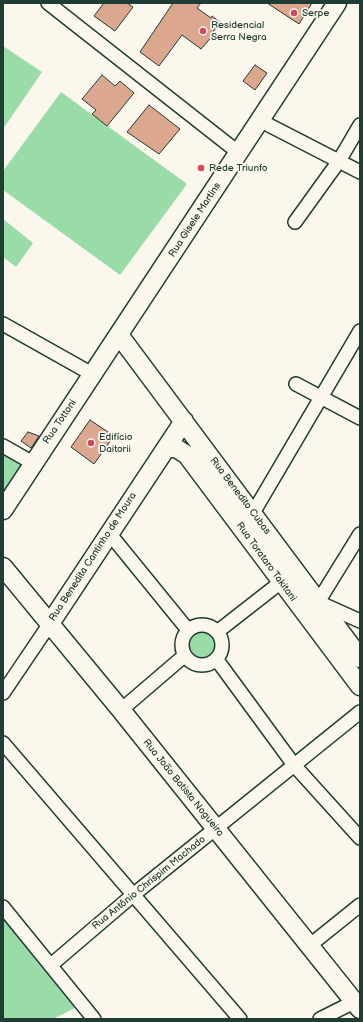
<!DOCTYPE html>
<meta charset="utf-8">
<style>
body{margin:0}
#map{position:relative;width:363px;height:1022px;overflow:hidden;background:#fbf7ec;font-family:"Balsamiq Sans",sans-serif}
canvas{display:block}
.frame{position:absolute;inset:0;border:4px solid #1f3d34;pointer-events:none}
</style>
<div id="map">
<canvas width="363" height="1022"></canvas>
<div class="frame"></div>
</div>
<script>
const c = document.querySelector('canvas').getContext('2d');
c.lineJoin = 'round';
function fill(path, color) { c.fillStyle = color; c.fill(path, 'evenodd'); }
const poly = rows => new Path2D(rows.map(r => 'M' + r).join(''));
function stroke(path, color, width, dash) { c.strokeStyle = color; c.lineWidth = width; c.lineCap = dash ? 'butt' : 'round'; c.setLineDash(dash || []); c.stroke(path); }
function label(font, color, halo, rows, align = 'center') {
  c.font = font + ' "Balsamiq Sans",sans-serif'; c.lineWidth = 3.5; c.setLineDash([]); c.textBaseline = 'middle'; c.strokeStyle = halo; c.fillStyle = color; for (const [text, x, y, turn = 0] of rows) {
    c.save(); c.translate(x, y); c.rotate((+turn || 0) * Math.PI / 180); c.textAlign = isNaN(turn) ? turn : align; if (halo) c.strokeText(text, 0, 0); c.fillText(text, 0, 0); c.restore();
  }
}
fill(poly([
 [3,46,42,72,3,129],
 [61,92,187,184,120,275,3,190,3,171],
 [3,219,33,243,16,267,3,257],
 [3,449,24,461,3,494],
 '188 646a14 14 0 1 1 28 0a14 14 0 1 1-28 0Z',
 [3,915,79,1006,53,1019,3,1019]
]), '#9adca7');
const building = poly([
 [104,3,127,3,133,7,115,31,94,16,104,3],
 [173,3,201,3,197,8,211,18,212,16,220,22,213,32,214,34,201,49,182,35,159,66,140,52,173,3],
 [267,3,312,3,299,24,267,3],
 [255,65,267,73,255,90,243,81,255,65],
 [102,75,115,86,120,81,134,93,107,126,92,114,96,110,82,99,102,75],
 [149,105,180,129,159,154,127,132,149,105],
 [90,420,114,436,94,464,71,447,90,420],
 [28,432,39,436,31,448,21,441,28,432]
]);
fill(building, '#dba78f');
stroke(building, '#1f3d34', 1);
const street = poly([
 [48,3,239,153],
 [261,121,360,172],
 [295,222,339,161,360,125],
 [3,324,92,374],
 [296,384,360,418],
 [3,446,33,463],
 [253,513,360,331],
 [109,533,188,630],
 [318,602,360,534],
 [320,603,360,621],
 '182 645a20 20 0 1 1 40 0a20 20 0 1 1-40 0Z',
 [217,632,281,582],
 [217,660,294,765,360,838],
 [3,693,49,625],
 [121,710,184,656],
 [3,743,240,1019],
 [3,907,94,1019],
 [309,946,360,905],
 [51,965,133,895,360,712],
 [320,1019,354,1002]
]);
const secondary = poly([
 [119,335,360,658],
 [166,448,176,448,187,455,360,686],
 [3,510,337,3],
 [3,567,121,710,360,1009],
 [49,625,184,421]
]);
stroke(street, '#1f3d34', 16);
stroke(secondary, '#1f3d34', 21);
stroke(street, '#fbf7ec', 13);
stroke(secondary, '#fbf7ec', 18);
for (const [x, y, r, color] of [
 [294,13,4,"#d1495b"],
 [203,31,4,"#d1495b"],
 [201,168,4,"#d1495b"],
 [91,443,4,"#d1495b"]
]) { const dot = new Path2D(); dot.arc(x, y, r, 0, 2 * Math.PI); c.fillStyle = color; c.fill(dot); stroke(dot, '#fbf7ec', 1.5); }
label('10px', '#1f3d34', '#fbf7ec', [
 ["Serpe",302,13],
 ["Residencial",211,25],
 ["Serra Negra",211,37],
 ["Rede Triunfo",209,168],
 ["Edifício",99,437],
 ["Daitorii",99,449]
], 'left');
label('10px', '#1f3d34', '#fbf7ec', [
 ["Rua Gisele Martins",195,220,-57],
 ["Rua Tottoni",60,422,-56],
 ["Rua Benedito Cubas",240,496,53],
 ["Rua Benedita Cantinho de Moura",93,557,-57],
 ["Rua Torataro Takitani",266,562,54],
 ["Rua João Batista Nogueira",183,788,51],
 ["Rua Antônio Chrispim Machado",149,883,-39]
]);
</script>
